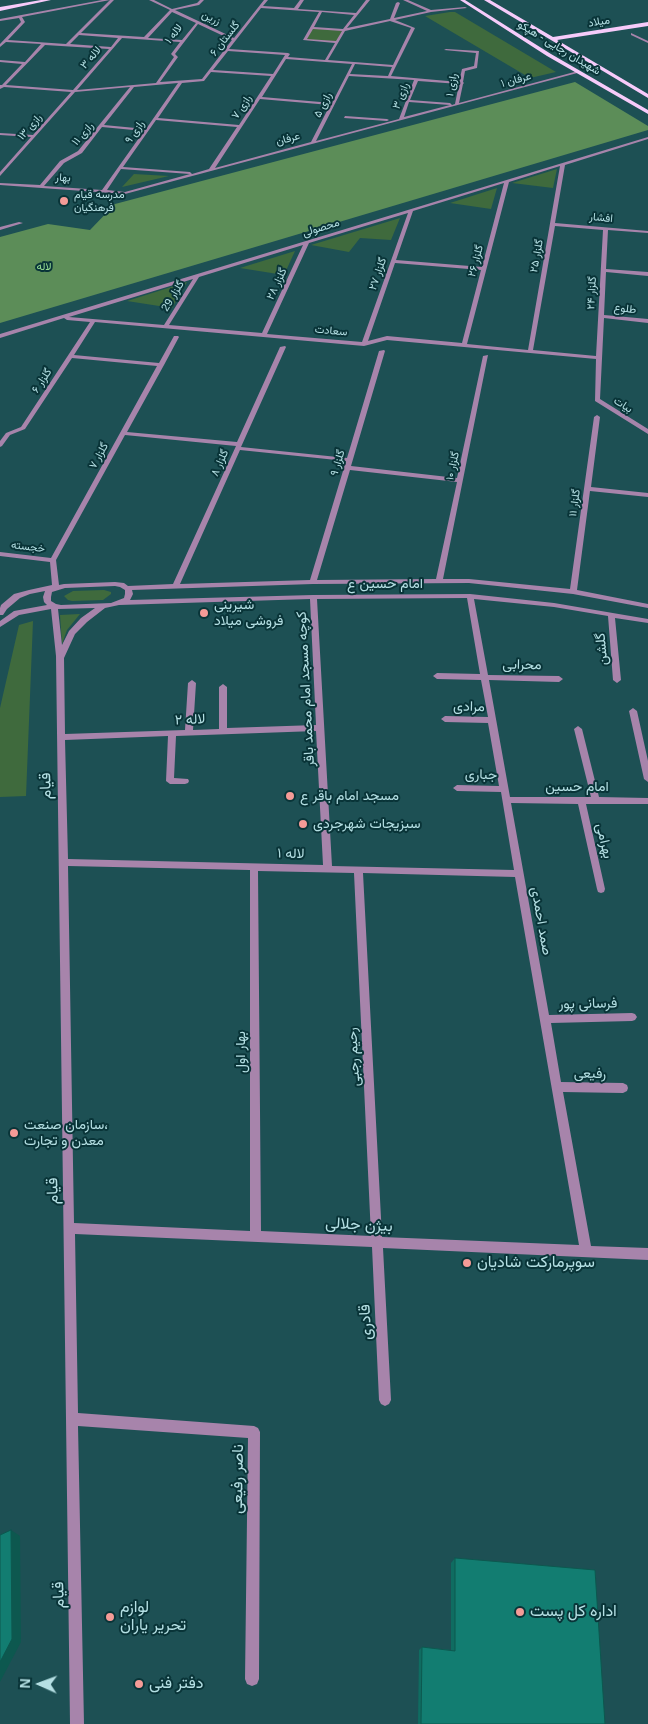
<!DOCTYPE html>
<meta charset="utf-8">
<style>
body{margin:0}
#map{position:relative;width:648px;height:1724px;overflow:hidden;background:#1d5054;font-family:Arial,sans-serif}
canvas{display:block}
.north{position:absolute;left:15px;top:1659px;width:50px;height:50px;-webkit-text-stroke:4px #093438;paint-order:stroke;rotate:272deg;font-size:14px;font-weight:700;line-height:20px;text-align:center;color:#b5e0e4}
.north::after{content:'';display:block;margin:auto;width:18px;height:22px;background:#b5e0e4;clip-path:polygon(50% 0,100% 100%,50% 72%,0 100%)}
</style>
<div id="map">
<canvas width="648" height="1724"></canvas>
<div class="north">N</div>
</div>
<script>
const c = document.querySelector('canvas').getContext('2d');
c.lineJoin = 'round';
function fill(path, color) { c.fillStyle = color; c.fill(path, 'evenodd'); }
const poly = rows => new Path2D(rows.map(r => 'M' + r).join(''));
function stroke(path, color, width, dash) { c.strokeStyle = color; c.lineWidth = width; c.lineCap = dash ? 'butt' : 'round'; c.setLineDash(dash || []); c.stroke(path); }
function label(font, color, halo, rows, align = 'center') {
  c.font = font + ' Arial,Vazirmatn,sans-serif'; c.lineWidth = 4; c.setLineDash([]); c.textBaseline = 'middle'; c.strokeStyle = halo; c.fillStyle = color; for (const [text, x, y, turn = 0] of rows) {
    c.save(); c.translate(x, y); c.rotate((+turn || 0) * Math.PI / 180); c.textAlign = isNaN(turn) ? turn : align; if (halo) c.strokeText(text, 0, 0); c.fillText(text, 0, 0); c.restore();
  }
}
fill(poly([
 [450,12,455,12,556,72,530,78,425,16],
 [313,28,344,30,337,42,305,40],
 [557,169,553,188,512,183],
 [134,174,169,176,122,187],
 [497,188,491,209,450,203],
 [400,218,391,240,360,238,349,252,311,245],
 [295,251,284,275,240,268],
 [187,282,172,308,127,301],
 [104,590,111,592,111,594,103,600,72,601,68,600,64,596,73,591],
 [80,614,67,630,62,644,60,615],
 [33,621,26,796,0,797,0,708,19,625]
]), '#3f6a3d');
fill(poly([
 [575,82,648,126,648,130,0,323,0,237,48,224,90,230,115,204]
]), '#5c8d58');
fill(poly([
 [102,0,110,0,22,17,25,22,8,40,66,44,110,0,114,0,81,33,144,37,170,10,149,0,154,0,172,9,197,3,200,0,204,0,199,5,175,10,234,38,264,0,268,0,263,6,294,8,300,0,304,0,298,9,356,13,366,0,370,0,347,28,390,19,396,3,398,2,400,3,394,18,427,11,403,0,408,0,431,10,465,7,467,8,431,12,395,20,415,28,391,76,459,82,462,69,474,66,476,53,444,50,446,49,479,51,477,68,465,71,463,82,464,83,463,84,459,103,578,71,581,72,125,194,0,185,0,183,40,185,60,161,78,151,130,87,75,92,0,176,0,172,31,137,0,135,0,133,33,135,71,92,4,87,0,89,0,85,2,85,22,64,0,62,0,60,25,62,41,44,6,42,0,47,0,44,21,22,19,18,0,21,0,19,102,0],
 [261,8,319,12,303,40,335,43,325,60,288,57,290,54,288,53,229,49,261,8],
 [172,12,196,23,182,40,148,38,172,12],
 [322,12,354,15,343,29,314,27,322,12],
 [390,21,411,28,393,65,328,60,345,31,390,21],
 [198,24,232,40,202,79,160,82,178,57,175,54,198,24],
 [313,29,342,31,336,41,307,39,313,29],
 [79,35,118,38,111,47,70,44,79,35],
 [122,38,180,42,171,54,174,57,156,83,77,90,122,38],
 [45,45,109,49,73,90,6,85,45,45],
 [228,51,285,55,273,74,213,70,228,51],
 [286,59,352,64,332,103,262,97,286,59],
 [355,64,392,67,388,76,350,74,355,64],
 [211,72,271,76,239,125,158,118,182,83,204,81,211,72],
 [349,76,414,80,399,119,316,141,349,76],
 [418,81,459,84,455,104,452,105,450,103,410,100,418,81],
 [178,83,146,129,104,125,134,87,178,83],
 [260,99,330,105,311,142,215,168,260,99],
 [409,102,450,105,404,117,409,102],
 [156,120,237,127,209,169,192,174,190,172,123,167,156,120],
 [102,127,144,131,102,190,44,186,64,163,82,153,102,127],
 [121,169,190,174,125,192,107,190,121,169],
 [631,33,648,41,648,43,631,35,631,33],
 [345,116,387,119,389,120,387,121,344,118,345,116],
 [648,137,648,139,565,165,555,223,648,231,648,233,608,230,606,269,648,272,648,276,606,272,604,315,648,319,648,323,604,318,600,399,648,429,648,434,595,401,596,359,387,340,364,346,95,322,74,355,159,363,174,336,178,336,179,337,164,365,127,432,237,442,280,347,285,346,286,347,241,447,347,458,379,351,384,350,385,351,351,466,457,478,483,356,488,355,443,579,469,579,570,589,594,417,597,415,600,417,591,487,648,493,648,497,590,491,577,590,648,604,648,608,573,594,469,583,313,584,132,590,133,594,130,600,313,595,470,594,554,603,648,619,648,623,615,618,621,680,617,683,613,680,608,616,554,607,474,599,488,675,559,676,563,679,559,682,489,680,510,797,591,797,574,729,578,726,582,729,599,797,648,798,648,804,586,804,605,889,604,892,601,893,598,892,597,889,578,804,511,803,549,1015,632,1013,635,1014,637,1017,635,1020,632,1021,551,1023,561,1082,623,1083,627,1085,628,1088,627,1091,623,1093,563,1092,591,1246,648,1248,648,1260,383,1248,391,1400,389,1404,385,1406,381,1404,379,1400,372,1247,75,1234,78,1413,254,1426,258,1428,260,1432,259,1679,257,1684,252,1686,247,1684,245,1679,248,1438,78,1426,84,1724,70,1724,56,656,51,609,19,615,0,627,0,621,14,611,47,605,44,602,43,597,45,591,30,594,20,598,7,609,3,615,0,615,0,608,1,605,14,594,29,590,52,585,50,562,0,556,0,552,51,558,157,366,72,358,25,429,10,435,2,446,0,447,0,441,6,433,21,427,90,322,67,320,64,318,0,338,0,334,648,137],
 [560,166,528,350,467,344,509,182,560,166],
 [504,183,482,267,396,260,413,211,504,183],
 [408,213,362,342,267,334,309,243,408,213],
 [555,226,603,230,596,356,533,350,555,226],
 [303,245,262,333,169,325,199,277,303,245],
 [395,263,481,270,462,343,387,336,368,341,395,263],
 [193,279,164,325,69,317,193,279],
 [125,435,236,446,173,584,128,586,124,583,115,582,64,584,59,585,56,560,125,435],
 [240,450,346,461,310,580,180,584,240,450],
 [350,470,457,482,436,579,317,580,350,470],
 [115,586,120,587,125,590,125,594,124,598,111,603,61,605,56,604,51,601,51,597,52,592,65,588,115,586],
 [467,598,480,674,437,673,433,676,437,679,481,680,488,717,445,716,441,719,445,722,488,723,499,786,457,785,453,788,457,791,501,792,514,870,332,866,317,599,467,598],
 [310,599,316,725,227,728,227,687,223,684,219,687,219,729,193,730,196,683,192,680,188,683,185,730,65,734,64,658,75,634,87,622,105,608,119,605,310,599],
 [95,608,81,618,69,631,62,645,58,609,95,608],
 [316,731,323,865,68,859,65,740,168,736,166,781,170,784,185,784,188,783,189,781,188,779,174,778,176,736,316,731],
 [68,866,250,870,250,1231,74,1223,68,866],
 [258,871,354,873,371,1236,261,1231,258,871],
 [363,873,515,877,579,1245,382,1237,363,873],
 [19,222,23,223,0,230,0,227,19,222],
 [633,708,637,711,648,761,648,782,644,779,629,711,633,708]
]), '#a784ab');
fill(poly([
 [41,0,51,0,0,11,0,7,41,0],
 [460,0,465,0,551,54,648,110,648,114,547,56,460,0],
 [484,0,490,0,553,37,648,22,648,26,557,40,648,94,648,98,484,0]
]), '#f6cbfa');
fill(poly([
 [455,1558,605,1724,418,1724,419,1650,422,1647,451,1650,451,1563]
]), '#0f6c61');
fill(poly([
 [11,1530,20,1536,21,1642,0,1682,0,1662]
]), '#0d584f');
const building = poly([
 [11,1530,12,1639,0,1662,0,1535,11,1530],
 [455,1558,595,1570,605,1724,421,1724,422,1647,455,1651,455,1558]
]);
fill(building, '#127d71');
stroke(building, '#0d584f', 1);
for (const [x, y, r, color] of [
 [64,201,5,"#f59b97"],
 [204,613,5,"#f59b97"],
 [290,796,5,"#f59b97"],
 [303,824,5,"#f59b97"],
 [14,1133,5,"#f59b97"],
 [467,1263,5,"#f59b97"],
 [520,1612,5,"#f59b97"],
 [110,1617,5,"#f59b97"],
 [139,1684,5,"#f59b97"]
]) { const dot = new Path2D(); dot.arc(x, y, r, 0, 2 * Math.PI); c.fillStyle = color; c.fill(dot); stroke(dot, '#093438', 2); }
label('11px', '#b5e0e4', '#093438', [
 ["زرین",211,18,25],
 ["میلاد",599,22,-9],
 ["لاله ۱",174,34,-52],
 ["گلستان ۶",225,39,-52],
 ["شهیدان رجایی - هپکو",559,48,31],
 ["لاله ۳",91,58,-49],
 ["عرفان ۱",516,80,-15],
 ["رازی ۱",452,85,-80],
 ["رازی ۳",401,96,-69],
 ["رازی ۵",323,105,-63],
 ["رازی ۷",242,107,-56],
 ["رازی ۱۳",30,127,-49],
 ["رازی ۹",135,132,-55],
 ["رازی ۱۱",83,134,-49],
 ["عرفان",288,139,-15],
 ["بهار",63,178,4],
 ["افشار",601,218,5],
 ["محصولی",321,228,-17],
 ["گلزار ۲۵",537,256,-80],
 ["گلزار ۲۶",476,261,-75],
 ["گلزار ۲۷",378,274,-71],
 ["گلزار ۲۸",277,284,-65],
 ["گلزار ۲۴",592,293,-87],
 ["گلزار 29",173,296,-59],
 ["طلوع",625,309,6],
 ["سعادت",331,331,5],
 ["گلزار ۶",42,381,-57],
 ["بیات",623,405,33],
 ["گلزار ۷",99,456,-61],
 ["گلزار ۸",220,463,-66],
 ["گلزار ۹",338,463,-73],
 ["گلزار ۱۰",453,466,-78],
 ["گلزار ۱۱",575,503,-82],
 ["خجسته",28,547,7]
]);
label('11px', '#b5e0e4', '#093438', [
 ["مدرسه قیام",74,195],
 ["فرهنگیان",74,208]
], 'left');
label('11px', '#97de93', '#093438', [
 ["لاله",44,267]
]);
label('14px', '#b5e0e4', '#093438', [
 ["امام حسین ع",385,584],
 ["گلشن",602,649,-95],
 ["محرابی",522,665,1],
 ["کوچه مسجد امام محمد باقر",306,689,-93],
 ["مرادی",469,707,1],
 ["لاله ۲",190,720,-2],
 ["جباری",481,775,1],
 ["امام حسین",577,787],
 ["بهرامی",604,841,77],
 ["لاله ۱",291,854,1],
 ["صمد احمدی",541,921,80],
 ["فرسانی پور",588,1004,-1],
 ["بهار اول",241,1052,-90],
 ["رحیم رجبی",354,1057,-93],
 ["رفیعی",590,1074,1]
]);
label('14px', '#b5e0e4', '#093438', [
 ["شیرینی",214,605],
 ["فروشی میلاد",214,621],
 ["مسجد امام باقر ع",300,796],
 ["سبزیجات شهرجردی",313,824],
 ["سازمان صنعت،",24,1125],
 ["معدن و تجارت",24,1141]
], 'left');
label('16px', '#b5e0e4', '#093438', [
 ["قیام",46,786,-91],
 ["قیام",53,1191,-91],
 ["بیژن جلالی",359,1225,3],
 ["قادری",366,1322,-93],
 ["ناصر رفیعی",238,1479,-89],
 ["قیام",59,1595,-91]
]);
label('16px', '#b5e0e4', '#093438', [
 ["سوپرمارکت شادیان",477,1263],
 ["لوازم",120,1608],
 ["تحریر یاران",120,1626],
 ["اداره کل پست",530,1612],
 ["دفتر فنی",149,1684]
], 'left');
</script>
